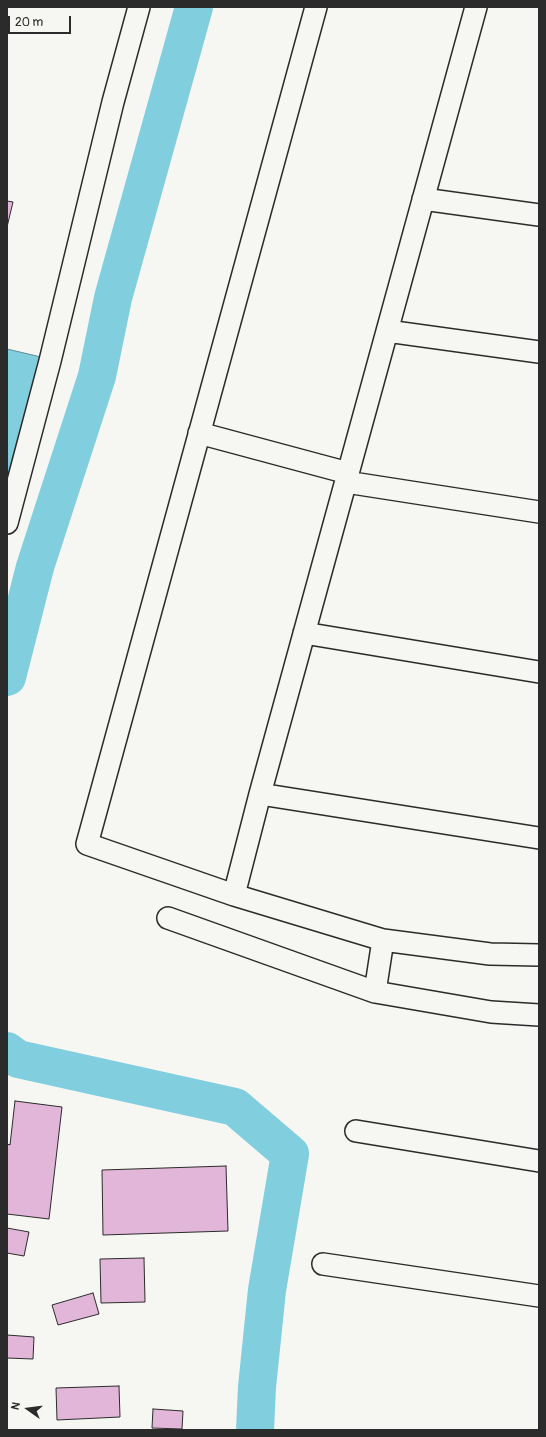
<!DOCTYPE html>
<style>
body{margin:0}
#map{position:relative;width:546px;height:1437px;overflow:hidden;background:#f6f6f2;font-family:Pangolin,sans-serif}
canvas{display:block}
.frame{position:absolute;inset:0;border:8px solid #2b2b2b;pointer-events:none}
.north{position:absolute;left:8px;top:1389px;width:40px;height:40px;-webkit-text-stroke:3px #f6f6f2;paint-order:stroke;rotate:284deg;font-size:11px;font-weight:700;line-height:16px;text-align:center;color:#2b2b2b}
.north::after{content:'';display:block;margin:auto;width:14px;height:18px;background:#2b2b2b;clip-path:polygon(50% 0,100% 100%,50% 72%,0 100%)}
.scale{position:absolute;left:8px;top:16px;width:63px;height:18px;box-sizing:border-box;border:2px solid #2b2b2b;border-top:0;padding-left:5px;font-size:12px;line-height:14px;white-space:nowrap;color:#2b2b2b;-webkit-text-stroke:3px #f6f6f2;paint-order:stroke}
</style>
<div id="map">
<canvas width="546" height="1437"></canvas>
<div class="frame"></div>
<div class="north">N</div>
<div class="scale">20 m</div>
</div>
<script>
const c = document.querySelector('canvas').getContext('2d');
c.lineJoin = 'round';
function fill(path, color) { c.fillStyle = color; c.fill(path, 'evenodd'); }
const poly = rows => new Path2D(rows.map(r => 'M' + r).join(''));
function stroke(path, color, width, dash) { c.strokeStyle = color; c.lineWidth = width; c.lineCap = dash ? 'butt' : 'round'; c.setLineDash(dash || []); c.stroke(path); }
const water = poly([
 [7,349,41,357,7,478,7,349]
]);
fill(water, '#80cede');
stroke(water, '#5e8d96', 1);
stroke(poly([
 [7,677,35,567,97,376,113,298,194,7],
 [7,1051,18,1059,235,1107,290,1154,267,1290,257,1387,255,1430]
]), '#80cede', 38);
const building = poly([
 [7,201,13,202,7,227,7,201],
 [15,1101,62,1107,49,1219,7,1214,7,1144,10,1145,15,1101],
 [226,1166,228,1231,103,1235,102,1170,226,1166],
 [7,1228,29,1232,24,1256,7,1253,7,1228],
 [144,1258,145,1302,101,1303,100,1259,144,1258],
 [93,1293,99,1314,58,1325,52,1305,93,1293],
 [7,1335,34,1337,33,1359,7,1358,7,1335],
 [119,1386,120,1417,57,1420,56,1388,119,1386],
 [153,1409,183,1411,182,1429,152,1428,153,1409]
]);
fill(building, '#e2b6d9');
stroke(building, '#2b2b2b', 1);
const minor = poly([
 [316,7,87,844,234,895,383,940,490,954,539,955],
 [423,199,539,215],
 [387,331,539,352],
 [199,433,348,473],
 [346,482,539,512],
 [7,523,50,361,113,102,139,7],
 [304,633,539,672],
 [260,794,539,838],
 [234,895,260,794,476,7],
 [168,918,375,992,491,1012,539,1015],
 [375,992,383,940],
 [356,1131,539,1161],
 [323,1264,539,1296]
]);
stroke(minor, '#2b2b2b', 24);
stroke(minor, '#f6f6f2', 21);
</script>
